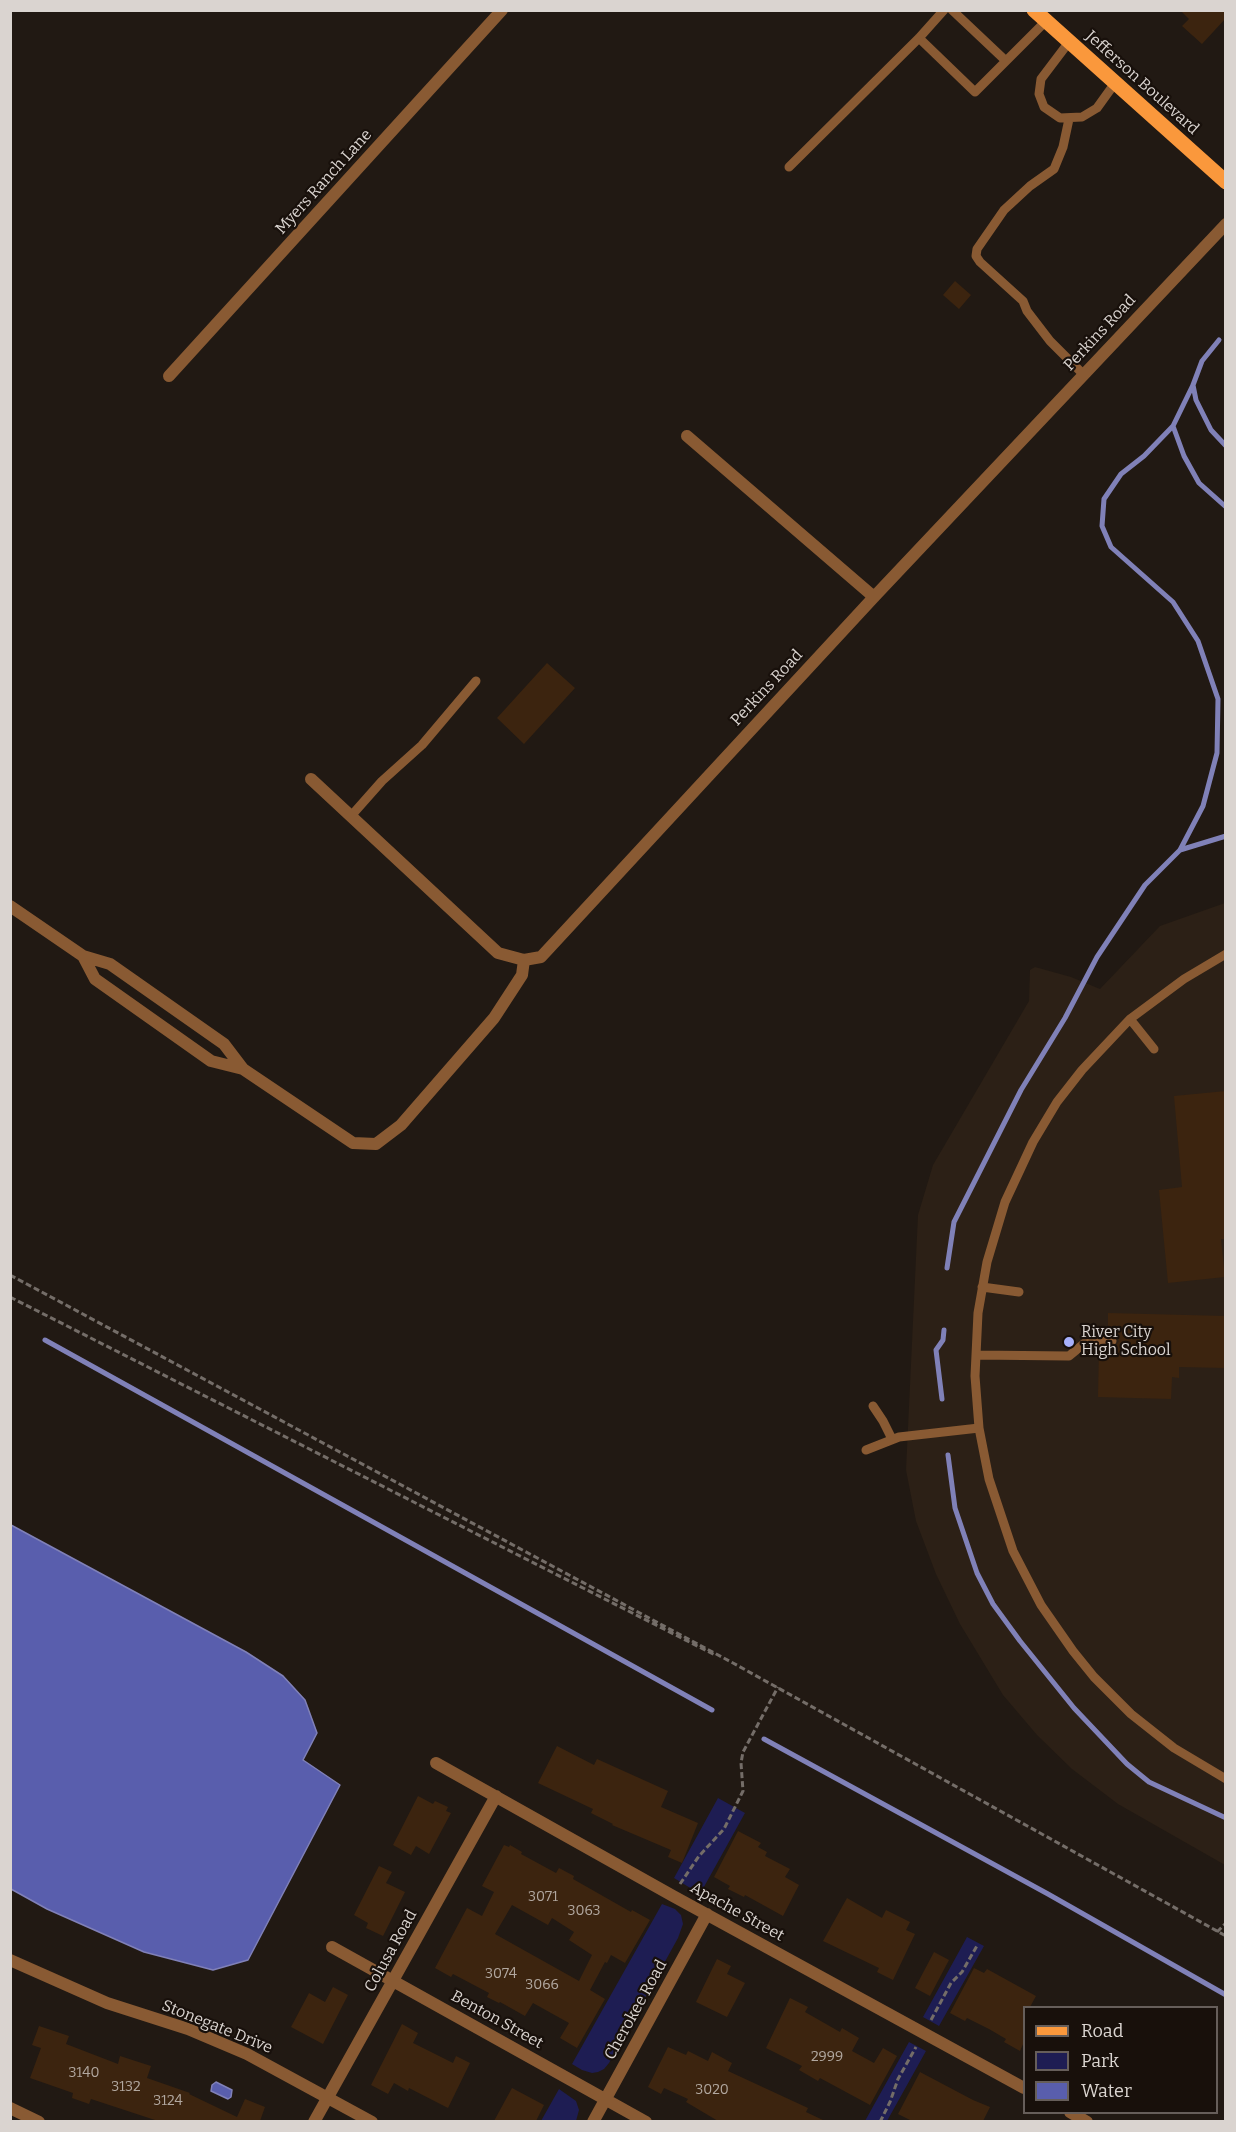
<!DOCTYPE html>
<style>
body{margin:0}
#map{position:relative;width:1236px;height:2132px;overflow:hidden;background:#211913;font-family:Bitter,serif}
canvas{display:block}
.frame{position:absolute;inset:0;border:12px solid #dad4d0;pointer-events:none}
.legend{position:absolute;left:1023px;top:2006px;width:195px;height:108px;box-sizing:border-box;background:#18100b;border:2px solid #665e5a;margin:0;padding:8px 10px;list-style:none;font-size:18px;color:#dad4d0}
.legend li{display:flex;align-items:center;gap:12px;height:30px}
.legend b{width:30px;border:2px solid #665e5a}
</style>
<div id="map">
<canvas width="1236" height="2132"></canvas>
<div class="frame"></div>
<ul class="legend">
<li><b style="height:8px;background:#fa983c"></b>Road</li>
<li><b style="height:16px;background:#1e1d53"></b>Park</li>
<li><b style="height:16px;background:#595ead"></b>Water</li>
</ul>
</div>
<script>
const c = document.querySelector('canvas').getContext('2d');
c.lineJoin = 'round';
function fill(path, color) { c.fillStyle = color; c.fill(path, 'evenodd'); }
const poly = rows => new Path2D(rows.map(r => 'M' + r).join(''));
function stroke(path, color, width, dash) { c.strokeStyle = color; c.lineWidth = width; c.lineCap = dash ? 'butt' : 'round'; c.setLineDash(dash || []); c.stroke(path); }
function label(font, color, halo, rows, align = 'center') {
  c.font = font + ' Bitter,serif'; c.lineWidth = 4.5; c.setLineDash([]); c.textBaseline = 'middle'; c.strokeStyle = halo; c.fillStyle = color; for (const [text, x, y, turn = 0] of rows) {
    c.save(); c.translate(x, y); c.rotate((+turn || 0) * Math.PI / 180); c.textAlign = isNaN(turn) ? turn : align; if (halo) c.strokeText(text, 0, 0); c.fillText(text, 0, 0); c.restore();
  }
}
fill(poly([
 [1225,903,1225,1865,1118,1804,1072,1769,1037,1735,1003,1695,960,1624,936,1574,916,1521,906,1470,918,1215,933,1165,1029,1001,1030,970,1035,967,1071,977,1100,989,1160,926]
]), '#2c2016');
fill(poly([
 [718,1798,745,1813,700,1894,674,1878],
 [662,1904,675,1909,681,1915,683,1924,678,1938,609,2063,604,2069,598,2072,592,2073,582,2070,572,2064],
 [967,1937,984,1946,939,2026,923,2017],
 [909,2042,926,2051,887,2121,865,2121],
 [559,2089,576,2101,579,2110,576,2121,541,2121]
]), '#1e1d53');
const water = poly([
 [11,1525,246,1652,283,1676,305,1700,317,1733,303,1760,340,1785,248,1960,213,1970,144,1952,47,1909,11,1889,11,1525],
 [216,2082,232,2090,231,2097,228,2099,211,2091,212,2085,216,2082]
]);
fill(water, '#595ead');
stroke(water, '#8081b8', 1.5);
stroke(poly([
 [1193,385,1196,400,1211,430,1226,446],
 [1173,426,1184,456,1199,483,1226,507],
 [1180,850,1226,836],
 [947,1268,954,1222,1021,1090,1065,1018,1097,957,1145,885,1180,850,1203,806,1217,753,1218,699,1198,641,1173,602,1111,547,1102,526,1104,499,1121,474,1144,456,1173,426,1193,385,1202,361,1219,340],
 [45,1340,712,1710],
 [942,1399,936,1350,943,1340,944,1330],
 [948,1455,955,1508,977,1573,993,1604,1020,1641,1074,1708,1127,1764,1149,1782,1226,1818],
 [764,1739,1048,1894,1226,1995]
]), '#8081b8', 5);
fill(poly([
 [1180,10,1226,10,1226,18,1202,44,1182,26,1189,19],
 [955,281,971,295,959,309,943,295],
 [547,663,575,688,524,744,497,718],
 [1226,1091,1226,1239,1221,1239,1225,1277,1168,1283,1159,1190,1182,1187,1174,1096],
 [1108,1313,1226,1316,1226,1368,1179,1367,1179,1378,1172,1377,1171,1399,1098,1397,1099,1349,1115,1347,1119,1341,1116,1335,1108,1334],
 [557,1746,594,1765,597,1759,668,1791,661,1807,698,1823,682,1863,668,1857,671,1850,612,1825,613,1824,591,1813,593,1809,538,1783],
 [418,1796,433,1804,435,1801,448,1807,446,1811,451,1813,429,1854,416,1846,411,1855,393,1845],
 [738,1831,761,1843,758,1847,767,1852,765,1856,790,1869,785,1877,799,1885,783,1916,745,1895,744,1897,728,1889,730,1886,714,1877],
 [504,1845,509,1847,510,1845,522,1852,521,1854,556,1873,559,1868,574,1876,573,1879,631,1912,632,1910,650,1920,625,1963,611,1955,607,1963,605,1962,590,1990,605,1999,577,2048,560,2038,569,2023,533,2003,525,2016,500,2002,499,2003,487,1997,489,1993,453,1974,451,1977,435,1968,467,1908,482,1916,494,1892,482,1886],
 [512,1905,548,1925,552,1918,574,1932,569,1940,592,1955,579,1981,495,1934],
 [379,1866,392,1872,386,1883,405,1892,383,1936,366,1928,368,1923,354,1915],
 [847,1898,882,1918,886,1910,910,1922,906,1930,915,1934,893,1980,877,1972,879,1968,823,1941],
 [934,1952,949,1960,930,1996,915,1988],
 [717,1959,731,1966,727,1974,745,1983,727,2017,696,2002],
 [974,1968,984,1973,987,1969,1036,1996,1030,2007,1024,2007,1024,2042,1020,2051,1004,2042,1006,2039,989,2029,967,2018,965,2021,950,2013],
 [333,1987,348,1995,323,2044,291,2027,309,1993,325,2002],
 [790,1998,808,2007,805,2012,840,2032,842,2028,859,2038,852,2051,874,2063,883,2048,897,2056,870,2105,820,2078,818,2081,799,2070,802,2066,766,2048],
 [402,2024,418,2033,413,2043,453,2063,456,2056,470,2063,448,2108,409,2088,408,2091,394,2083,388,2094,371,2085],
 [39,2026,69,2036,66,2044,118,2064,120,2056,151,2066,147,2078,190,2093,189,2094,237,2117,245,2099,265,2107,260,2121,158,2121,91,2099,89,2104,72,2098,73,2093,30,2078,41,2048,32,2045],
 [668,2047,686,2055,688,2051,708,2061,712,2052,732,2063,728,2071,808,2108,806,2112,825,2121,718,2121,686,2102,688,2099,664,2088,661,2094,648,2087],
 [920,2072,973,2100,990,2107,983,2121,912,2121,898,2114],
 [512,2088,544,2105,536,2121,494,2121]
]), '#3c240f');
stroke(poly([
 [10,1275,733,1663,1226,1936],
 [10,1297,715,1655],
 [680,1884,699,1856,724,1829,743,1791,741,1763,743,1752,778,1687],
 [1217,1932,1226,1923],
 [931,2020,951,1983,962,1972,978,1944],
 [880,2122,890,2102,898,2079,916,2047]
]), '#746d68', 3, [6, 3]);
stroke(poly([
 [952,10,1006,61,1046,21],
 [919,38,975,92,1006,61],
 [1069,42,1041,79,1039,94,1044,107,1060,118,1082,117,1097,108,1115,83],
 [1069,119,1063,147,1054,169,1030,186,1004,210,977,249,976,256,980,262,1023,301,1027,311,1050,341,1084,375],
 [789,167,919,38,944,10],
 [351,816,382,781,422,745,476,681],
 [1226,954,1184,979,1130,1019,1082,1070,1057,1102,1033,1142,1005,1202,987,1262,978,1313,975,1376,979,1428,989,1479,1013,1551,1041,1605,1073,1651,1094,1677,1131,1714,1174,1748,1226,1779],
 [1130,1019,1154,1049],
 [982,1287,1019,1292],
 [976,1355,1069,1356,1086,1342,1112,1341],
 [873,1406,883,1421,892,1439],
 [866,1450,899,1437,979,1428]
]), '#895a33', 9);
stroke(poly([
 [169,376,502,10],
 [687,436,874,597],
 [311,779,498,953,524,960,541,957,874,597,1226,224],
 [10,906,83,956,110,964,224,1044,243,1069,353,1143,376,1144,401,1125,494,1018,522,975,524,960],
 [83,956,95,979,211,1061,243,1069],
 [436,1763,673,1896,1024,2088],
 [332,1947,646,2122],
 [10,1960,107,2003,188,2029,247,2054,372,2122],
 [10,2108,39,2122],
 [1070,2112,1087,2122],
 [314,2122,496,1796],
 [593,2122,707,1914]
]), '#895a33', 12);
stroke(poly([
 [1034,10,1226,182]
]), '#fa983c', 15);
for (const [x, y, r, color] of [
 [1069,1342,6,"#a7b0fc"]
]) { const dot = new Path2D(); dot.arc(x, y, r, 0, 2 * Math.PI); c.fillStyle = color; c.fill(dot); stroke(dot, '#18100b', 2); }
label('14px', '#b2a8a0', null, [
 ["3071",543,1897],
 ["3063",584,1911],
 ["3074",501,1974],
 ["3066",542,1985],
 ["2999",827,2057],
 ["3140",84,2073],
 ["3132",126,2087],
 ["3020",712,2090],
 ["3124",168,2101]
]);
label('16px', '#dad4d0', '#18100b', [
 ["Jefferson Boulevard",1142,83,42],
 ["Myers Ranch Lane",324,182,-48],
 ["Perkins Road",1100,333,-47],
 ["Perkins Road",767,688,-47],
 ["Apache Street",737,1912,29],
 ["Colusa Road",391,1951,-61],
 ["Cherokee Road",636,2010,-61],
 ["Benton Street",497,2020,29],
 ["Stonegate Drive",217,2027,22]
]);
label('16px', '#dad4d0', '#18100b', [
 ["River City",1081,1333],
 ["High School",1081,1351]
], 'left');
</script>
